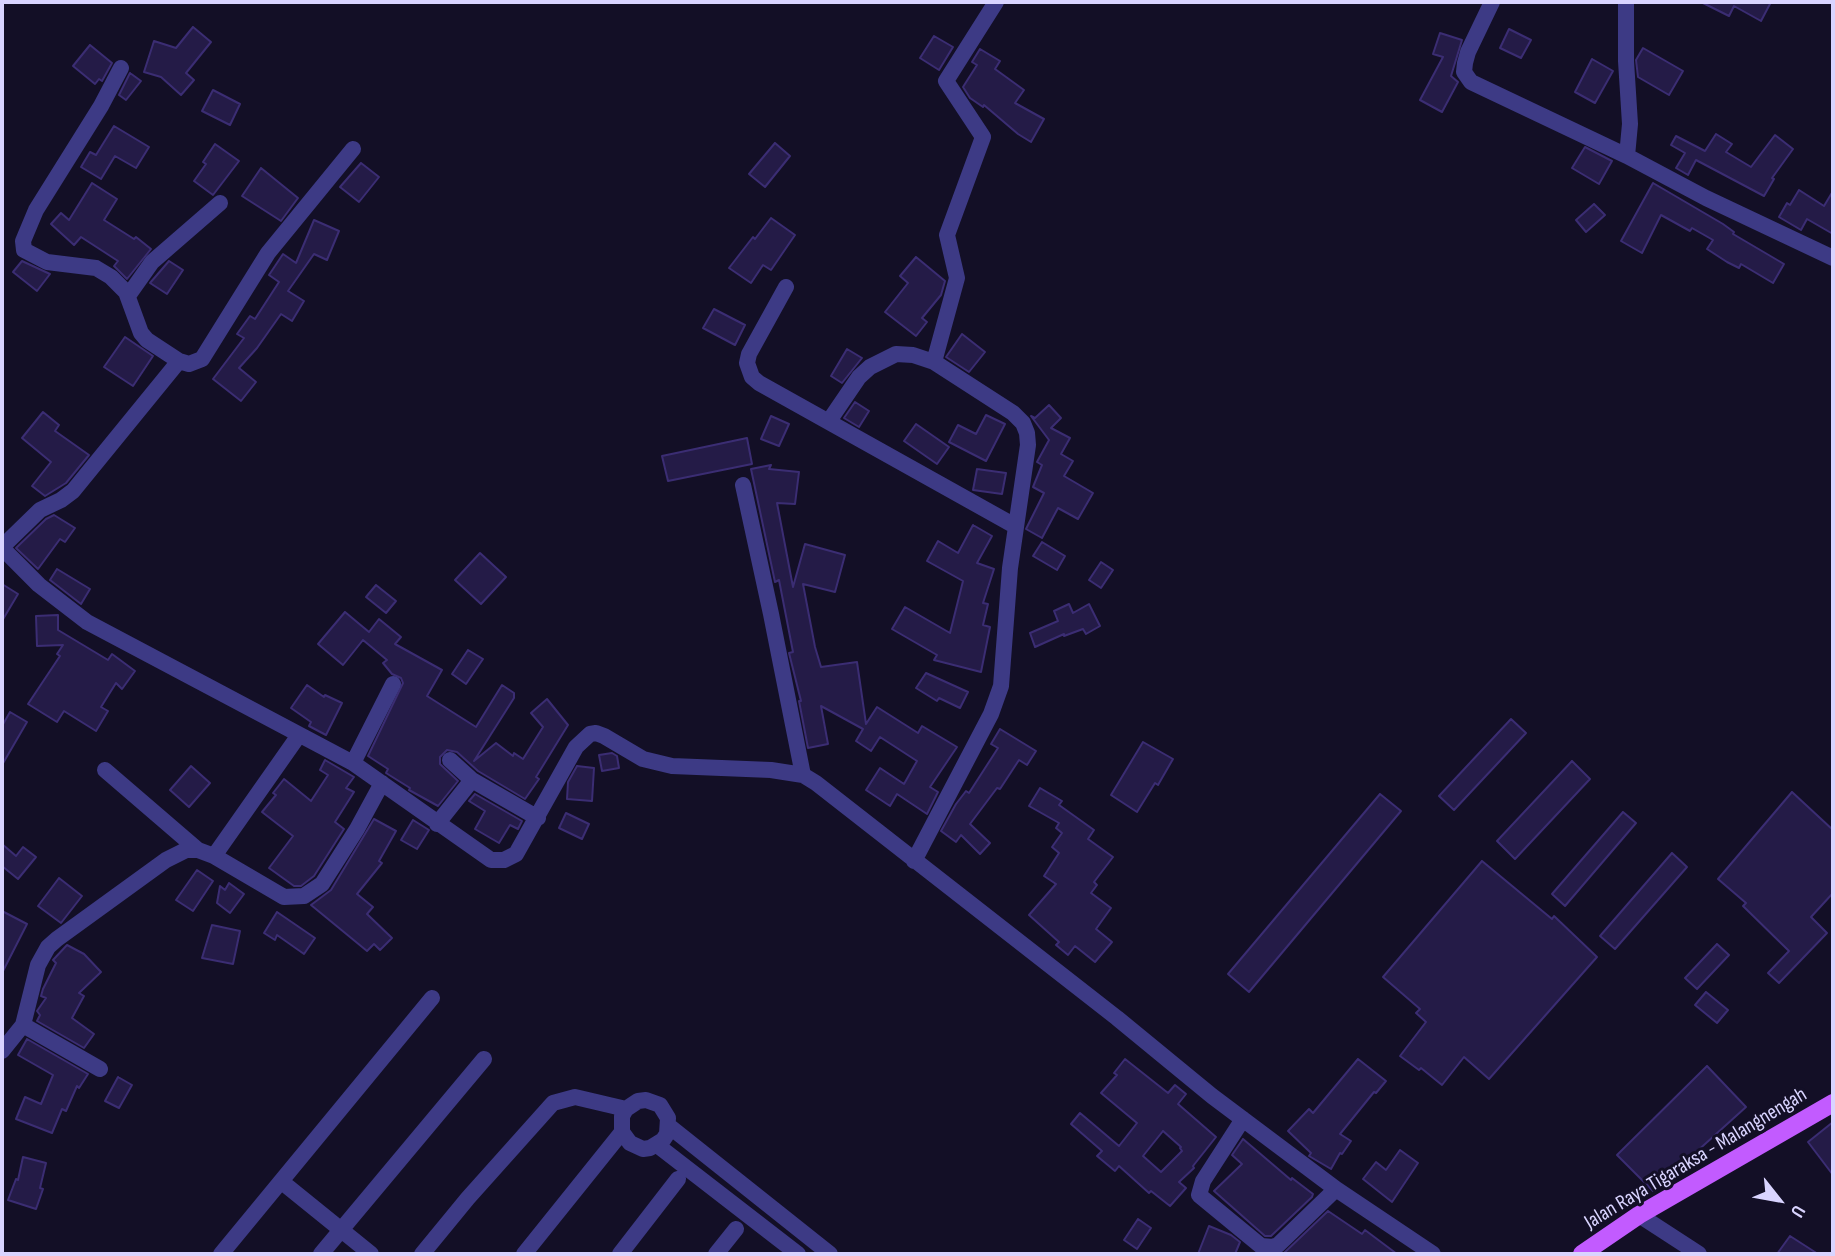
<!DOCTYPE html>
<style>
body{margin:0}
#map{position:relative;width:1835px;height:1256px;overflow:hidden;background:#130f26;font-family:"Sofia Sans Condensed",sans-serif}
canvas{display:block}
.frame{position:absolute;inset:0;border:4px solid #d9d4ff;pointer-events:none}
.north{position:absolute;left:1744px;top:1165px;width:70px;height:70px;-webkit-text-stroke:5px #130f26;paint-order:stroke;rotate:121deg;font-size:19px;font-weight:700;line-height:28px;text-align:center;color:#d9d4ff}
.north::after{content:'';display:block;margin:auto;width:24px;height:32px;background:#d9d4ff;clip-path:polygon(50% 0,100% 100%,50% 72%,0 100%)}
</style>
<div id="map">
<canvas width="1835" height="1256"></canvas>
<div class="frame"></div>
<div class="north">U</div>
</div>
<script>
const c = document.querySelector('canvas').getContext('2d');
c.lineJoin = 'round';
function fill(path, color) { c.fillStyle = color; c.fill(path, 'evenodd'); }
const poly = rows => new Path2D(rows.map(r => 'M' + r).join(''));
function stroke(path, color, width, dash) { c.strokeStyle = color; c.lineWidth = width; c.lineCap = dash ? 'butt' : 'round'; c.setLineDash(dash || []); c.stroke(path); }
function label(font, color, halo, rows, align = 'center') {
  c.font = font + ' "Sofia Sans Condensed",sans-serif'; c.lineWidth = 6; c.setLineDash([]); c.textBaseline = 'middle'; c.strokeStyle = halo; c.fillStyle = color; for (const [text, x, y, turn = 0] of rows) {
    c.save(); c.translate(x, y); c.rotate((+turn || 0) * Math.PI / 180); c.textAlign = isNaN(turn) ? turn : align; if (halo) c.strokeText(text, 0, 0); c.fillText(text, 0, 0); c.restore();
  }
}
const building = poly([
 [1701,2,1771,2,1761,21,1734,6,1729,16,1701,2],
 [193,27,211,42,186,73,194,80,181,95,161,77,144,72,154,41,176,48,193,27],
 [1509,29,1531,40,1521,58,1500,48,1509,29],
 [1440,33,1462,40,1451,76,1458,82,1442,112,1420,100,1443,57,1433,54,1440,33],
 [934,36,953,47,939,70,920,58,934,36],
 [90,45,112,63,102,81,99,79,95,84,73,66,90,45],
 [1643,48,1683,71,1669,95,1638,77,1636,60,1643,48],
 [980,49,1000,61,995,69,1024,90,1015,103,1044,119,1031,142,1018,134,984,105,983,107,970,98,963,87,977,65,972,62,980,49],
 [1592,59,1613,71,1595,103,1575,92,1592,59],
 [130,73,141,81,126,100,119,95,130,73],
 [213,90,240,104,230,125,202,111,213,90],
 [114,126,149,147,136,168,115,156,101,179,81,167,90,152,96,155,114,126],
 [1716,134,1732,144,1726,152,1751,167,1775,135,1793,149,1772,178,1774,179,1764,196,1696,160,1688,175,1676,168,1685,153,1671,145,1676,136,1705,151,1716,134],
 [775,143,790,156,765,187,749,174,775,143],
 [215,144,239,161,213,195,194,181,206,164,203,162,215,144],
 [1585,147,1612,161,1599,184,1572,168,1585,147],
 [361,163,379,177,359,202,340,187,361,163],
 [261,168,298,198,281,221,242,196,261,168],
 [92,183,117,199,104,220,134,239,136,237,151,249,127,279,114,266,118,261,81,237,74,245,51,224,61,213,69,220,92,183],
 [1653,183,1723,224,1734,232,1733,234,1784,264,1773,283,1741,264,1739,268,1727,262,1707,249,1713,240,1692,228,1690,231,1661,215,1642,253,1621,241,1653,183],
 [1799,190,1824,206,1833,191,1833,234,1807,219,1801,230,1779,217,1787,203,1790,205,1799,190],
 [1594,204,1605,215,1586,232,1576,220,1594,204],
 [771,218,795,235,771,270,763,265,751,283,729,268,753,237,755,239,771,218],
 [314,220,339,231,327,260,314,254,288,291,304,301,292,321,281,314,257,348,239,368,256,382,241,401,213,379,244,338,237,334,250,316,255,319,279,282,269,275,283,254,296,263,314,220],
 [916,257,945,281,941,295,922,318,927,322,916,336,885,312,908,283,900,276,916,257],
 [22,261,50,274,37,291,13,272,22,261],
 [169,261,183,270,167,294,150,283,169,261],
 [714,309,745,325,735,345,703,328,714,309],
 [962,334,985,352,969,372,946,357,962,334],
 [125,337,153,356,133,386,104,367,125,337],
 [847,349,862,358,842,383,831,376,847,349],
 [855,402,869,411,859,427,844,418,855,402],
 [1049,405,1061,418,1051,428,1070,438,1061,454,1073,461,1064,476,1093,493,1078,519,1058,508,1042,538,1026,529,1044,493,1033,487,1042,465,1037,462,1049,440,1031,416,1035,418,1049,405],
 [43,412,59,425,55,431,89,455,66,483,45,496,32,486,51,462,22,438,43,412],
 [986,415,1005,424,986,461,949,442,958,425,976,434,986,415],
 [771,416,789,424,779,446,761,439,771,416],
 [916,424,949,447,937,464,904,441,916,424],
 [747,438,752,464,668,481,662,456,747,438],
 [771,465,769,469,799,472,795,504,777,503,793,587,805,544,845,555,835,592,803,584,815,647,821,667,857,662,866,724,877,707,918,733,922,726,957,747,930,787,938,792,927,814,897,794,890,806,866,790,880,768,904,784,917,761,880,737,871,751,856,741,863,729,821,706,828,744,808,748,799,701,801,701,789,653,793,652,779,580,775,582,751,469,771,465],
 [977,469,1006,473,1002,494,973,490,977,469],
 [54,515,75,528,65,542,60,539,38,569,16,548,46,519,54,515],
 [973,525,992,536,977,563,994,569,983,603,988,604,983,625,990,627,981,672,934,660,937,655,892,629,905,607,950,633,963,581,927,561,938,541,958,553,973,525],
 [1042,542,1065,556,1057,570,1033,556,1042,542],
 [480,553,506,577,481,604,455,580,480,553],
 [1101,562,1113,570,1101,588,1089,580,1101,562],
 [57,569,90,589,81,604,50,580,57,569],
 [2,584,18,594,2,621,2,584],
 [376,585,396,601,386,613,366,597,376,585],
 [1069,604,1073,613,1089,604,1100,626,1086,634,1083,629,1064,636,1064,634,1035,647,1030,633,1058,621,1054,611,1069,604],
 [345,612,369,632,379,619,401,637,395,644,442,670,427,696,476,727,502,685,514,693,514,698,474,761,496,743,513,756,514,753,523,759,543,727,531,713,547,699,568,725,536,777,539,779,525,799,478,771,457,752,447,750,440,757,440,764,458,781,438,806,409,790,410,788,386,773,388,769,368,756,403,683,401,678,392,674,383,663,387,660,363,640,343,665,318,644,345,612],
 [58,615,58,630,108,660,112,654,135,671,122,689,116,683,101,707,108,711,96,731,64,711,57,722,28,704,60,656,57,654,63,645,37,646,36,616,58,615],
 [468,650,483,659,466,684,452,674,468,650],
 [926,673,968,692,960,708,939,698,937,701,916,688,926,673],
 [307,685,324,697,325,695,342,703,326,735,309,726,311,722,291,708,307,685],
 [10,712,27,722,2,765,2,726,10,712],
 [1511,719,1526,733,1454,810,1439,796,1511,719],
 [1000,729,1036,751,1027,765,1019,760,1000,789,997,788,970,824,990,843,980,854,961,835,956,842,941,831,956,804,966,791,969,793,998,748,991,744,1000,729],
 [1143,742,1173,759,1158,785,1155,783,1137,812,1111,795,1143,742],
 [612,753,617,756,619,768,602,771,599,755,612,753],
 [325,760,354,777,346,788,354,792,335,822,344,829,314,876,301,886,294,886,269,868,293,836,262,812,276,795,273,793,284,779,311,801,328,775,320,770,325,760],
 [1572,761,1590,779,1515,859,1497,841,1572,761],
 [191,766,210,783,189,807,170,790,191,766],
 [577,766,594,768,592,801,567,799,568,782,577,766],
 [1040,788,1062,801,1059,805,1094,830,1088,839,1113,857,1094,882,1097,885,1091,893,1111,908,1096,929,1112,942,1095,962,1075,946,1068,955,1056,945,1059,942,1029,915,1056,884,1044,876,1059,853,1052,847,1062,833,1056,828,1059,823,1029,806,1040,788],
 [1792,792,1833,830,1833,893,1811,917,1827,933,1779,983,1768,973,1789,951,1743,906,1746,903,1718,879,1792,792],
 [475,794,522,821,518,829,510,825,499,843,475,829,485,811,469,801,475,794],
 [1380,794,1401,811,1249,992,1228,974,1380,794],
 [1623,812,1636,823,1565,906,1552,894,1623,812],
 [566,813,589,824,582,839,559,828,566,813],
 [374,819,396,831,379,861,382,863,357,894,373,907,367,914,392,938,380,950,374,944,367,951,311,905,331,890,374,819],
 [413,820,429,830,417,849,401,840,413,820],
 [2,844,16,856,23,847,36,857,18,879,2,866,2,844],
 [1672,853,1687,867,1615,949,1600,936,1672,853],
 [1482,861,1552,919,1554,916,1597,957,1489,1079,1464,1057,1442,1085,1421,1068,1419,1070,1400,1056,1426,1022,1416,1013,1420,1009,1383,977,1482,861],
 [197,870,213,881,193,911,176,900,197,870],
 [59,878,82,896,61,923,38,906,59,878],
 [229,883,244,894,230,913,217,903,220,886,225,890,229,883],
 [2,911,27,924,2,973,2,911],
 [277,912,315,938,304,954,277,935,275,940,264,933,277,912],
 [212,925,240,931,233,964,202,958,212,925],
 [1717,944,1729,955,1697,989,1685,978,1717,944],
 [67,945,84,954,101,972,79,993,84,996,72,1018,94,1034,84,1048,37,1021,40,1015,37,1011,46,998,41,996,43,989,56,963,53,960,67,945],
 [1706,992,1728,1010,1717,1023,1695,1005,1706,992],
 [27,1039,88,1074,79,1088,77,1086,66,1111,62,1109,52,1133,16,1119,25,1097,41,1104,53,1075,18,1055,27,1039],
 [1125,1059,1168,1093,1175,1085,1186,1094,1178,1104,1216,1137,1193,1166,1194,1168,1179,1182,1186,1188,1170,1206,1151,1191,1149,1193,1119,1166,1115,1171,1097,1156,1102,1151,1071,1124,1080,1113,1119,1146,1137,1123,1101,1093,1117,1075,1114,1073,1125,1059],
 [1163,1131,1181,1147,1180,1148,1182,1151,1161,1172,1143,1156,1163,1131],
 [1358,1059,1386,1081,1376,1093,1374,1092,1340,1134,1351,1141,1342,1154,1340,1153,1331,1169,1309,1156,1311,1153,1288,1131,1309,1109,1313,1113,1358,1059],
 [1707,1066,1746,1107,1653,1191,1617,1155,1707,1066],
 [118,1077,132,1085,119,1108,105,1101,118,1077],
 [1833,1122,1833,1175,1808,1142,1833,1122],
 [1243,1139,1291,1180,1292,1178,1313,1194,1312,1197,1271,1236,1265,1236,1214,1191,1242,1164,1232,1155,1243,1139],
 [1400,1150,1418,1163,1392,1202,1363,1179,1376,1162,1386,1170,1400,1150],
 [23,1157,46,1163,40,1188,43,1189,36,1209,8,1200,16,1179,18,1180,23,1157],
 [1328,1211,1362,1234,1365,1230,1397,1254,1283,1254,1328,1211],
 [1138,1219,1151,1228,1137,1249,1124,1240,1138,1219],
 [1209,1226,1231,1235,1240,1242,1235,1254,1198,1254,1209,1226],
 [1790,1236,1818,1254,1777,1254,1790,1236]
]);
fill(building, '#241b47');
stroke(building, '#3b2d73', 2);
stroke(poly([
 [1492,2,1468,52,1465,63,1464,72,1471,82,1627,156],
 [1626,2,1626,61,1630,124,1627,156,1706,198,1833,258],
 [786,287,749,354,747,363,752,377,759,383,1015,526],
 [128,296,152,262,220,203],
 [179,361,189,364,202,359,268,253,353,149],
 [934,362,957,278,947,235,983,137,946,81,996,2],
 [829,421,859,377,870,367,896,354,913,355,934,362,1013,413,1023,423,1027,433,1028,445,1010,568,1001,686,991,714,914,861],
 [743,485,771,614,803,775],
 [2,547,40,510,61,500,73,491,179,361,147,340,141,333,126,292,111,277,96,268,47,262,24,250,23,241,36,210,101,106,121,68],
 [2,548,39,585,87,622,353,763,491,860,504,860,516,854,576,747,590,734,596,733,604,736,643,759,672,766,771,770,803,775,816,783,1117,1018,1212,1096,1336,1189,1433,1254],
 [450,760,472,780,538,818],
 [353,763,393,684],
 [105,770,198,850],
 [437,824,472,780],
 [214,856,299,735],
 [23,1025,100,1069],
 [2,1051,23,1025,38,965,48,947,57,939,166,860,186,850,198,850,214,856,284,897,304,896,322,884,357,829,382,783],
 [1243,1119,1203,1181,1199,1195,1261,1246,1273,1247,1278,1245,1336,1189],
 [669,1126,830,1254],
 [657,1145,798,1254],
 [282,1182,371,1254],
 [1639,1215,1699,1254],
 [221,1254,432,998],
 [321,1254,484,1059],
 [422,1254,468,1198,553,1103,575,1097,626,1109],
 [524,1254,622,1132,622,1116,626,1109,638,1101,646,1100,660,1105,668,1118,667,1134,663,1140,650,1148,643,1149,630,1143,622,1132],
 [620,1254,678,1179],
 [716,1254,736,1229]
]), '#3d3a85', 16);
stroke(poly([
 [1582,1254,1639,1215,1833,1103]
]), '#c25bff', 18);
label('21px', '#d9d4ff', '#130f26', [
 ["Jalan Raya Tigaraksa - Malangnengah",1696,1159,-31]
]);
</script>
